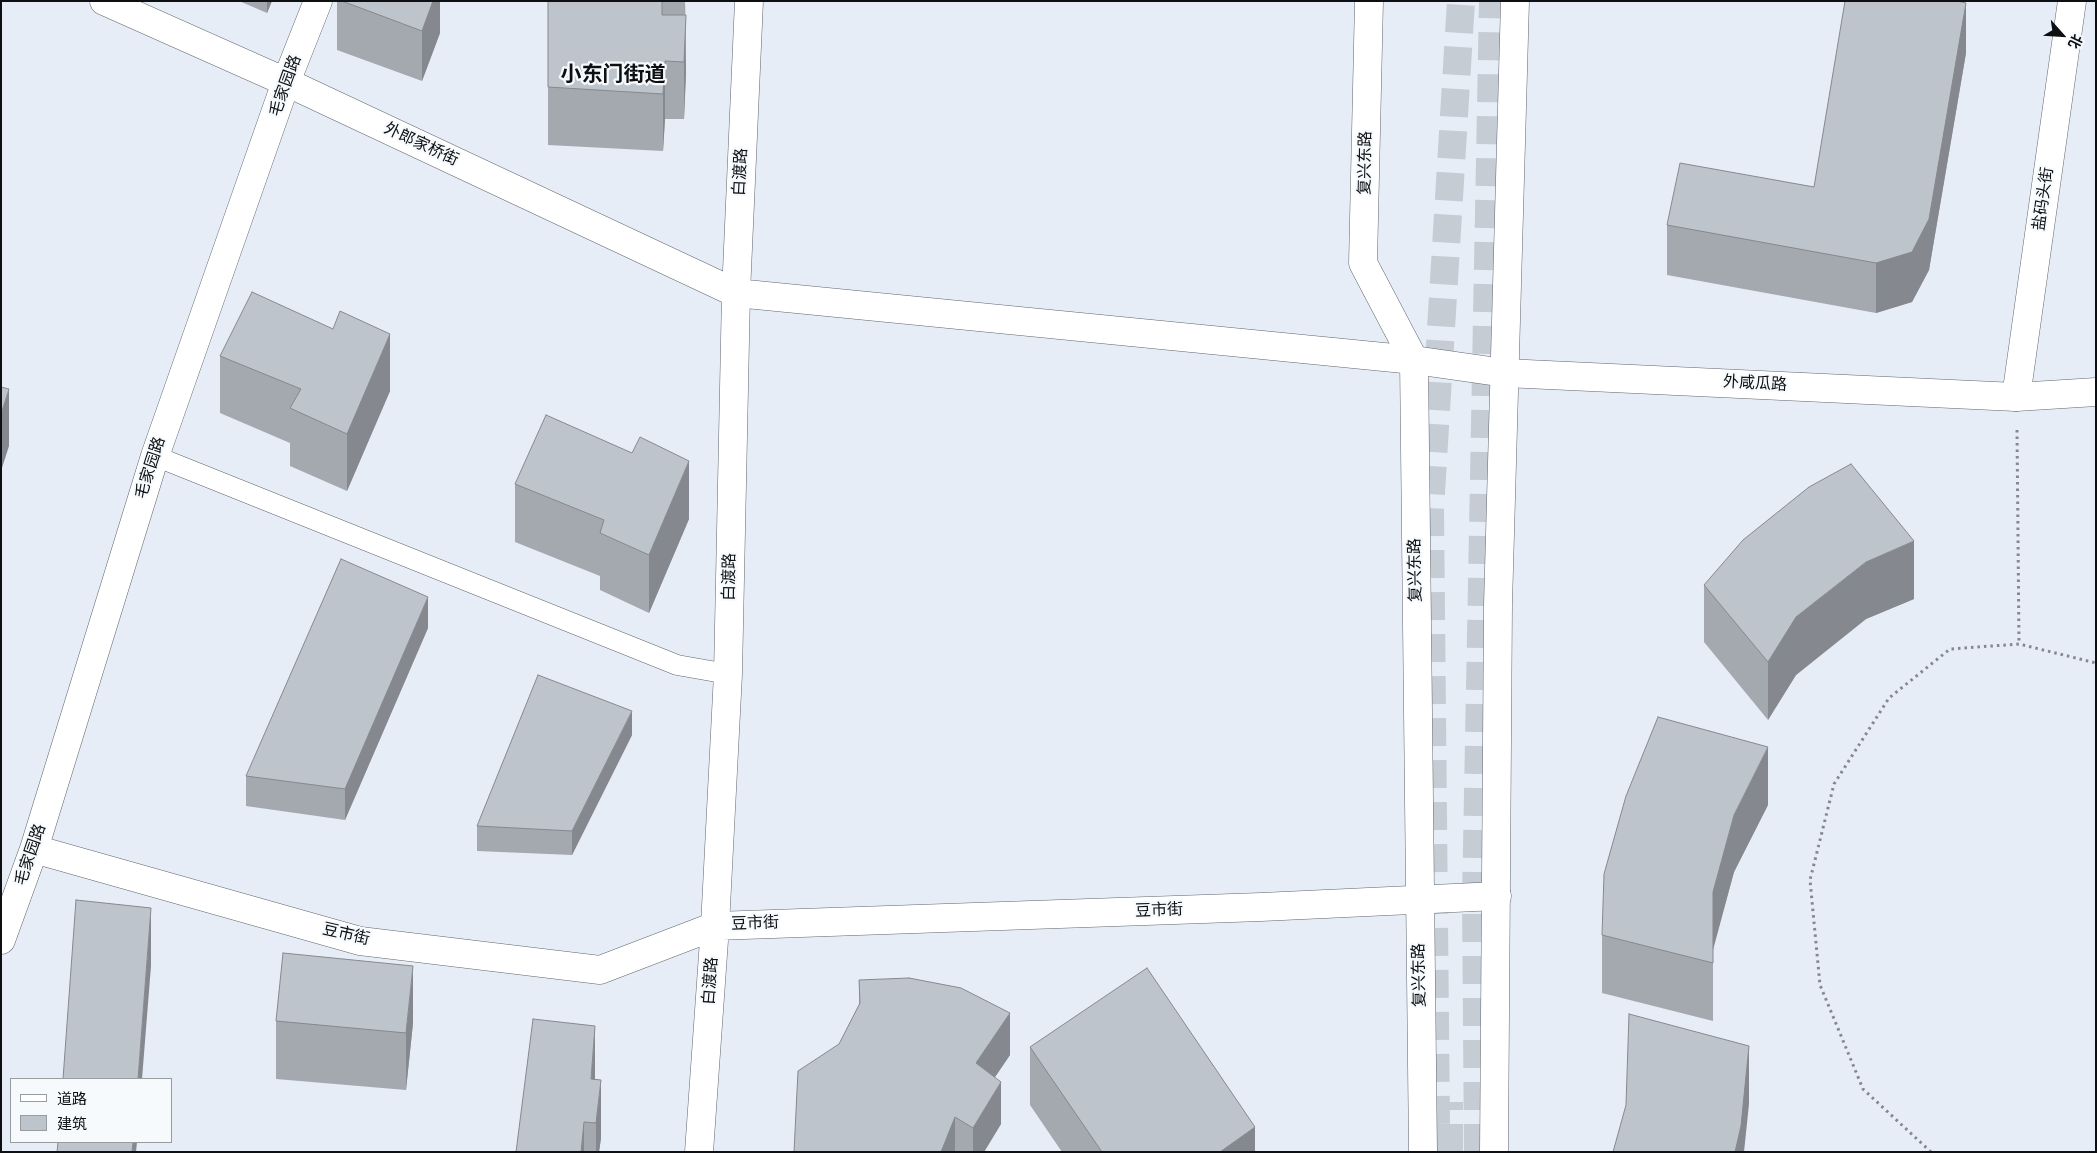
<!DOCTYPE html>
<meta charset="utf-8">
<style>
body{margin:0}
#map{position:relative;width:2097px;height:1153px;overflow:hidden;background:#e7edf6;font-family:"Source Serif 4","Noto Sans SC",serif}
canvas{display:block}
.frame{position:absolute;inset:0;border:2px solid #0d0f12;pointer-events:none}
.legend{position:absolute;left:10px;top:1078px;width:162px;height:65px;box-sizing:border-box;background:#f7fafd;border:1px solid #999c9f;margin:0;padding:6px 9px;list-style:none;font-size:15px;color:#0d0f12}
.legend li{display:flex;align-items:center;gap:10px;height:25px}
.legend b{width:25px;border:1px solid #999c9f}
.north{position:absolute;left:2037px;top:10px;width:50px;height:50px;-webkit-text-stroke:4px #f7fafd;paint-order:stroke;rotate:116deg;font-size:14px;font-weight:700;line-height:20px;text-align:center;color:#0d0f12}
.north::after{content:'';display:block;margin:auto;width:18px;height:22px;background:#0d0f12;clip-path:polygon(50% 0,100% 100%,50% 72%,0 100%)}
</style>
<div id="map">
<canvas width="2097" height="1153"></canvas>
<div class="frame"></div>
<ul class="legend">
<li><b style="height:6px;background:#fff"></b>道路</li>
<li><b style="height:14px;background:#bec4cc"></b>建筑</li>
</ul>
<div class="north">北</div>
</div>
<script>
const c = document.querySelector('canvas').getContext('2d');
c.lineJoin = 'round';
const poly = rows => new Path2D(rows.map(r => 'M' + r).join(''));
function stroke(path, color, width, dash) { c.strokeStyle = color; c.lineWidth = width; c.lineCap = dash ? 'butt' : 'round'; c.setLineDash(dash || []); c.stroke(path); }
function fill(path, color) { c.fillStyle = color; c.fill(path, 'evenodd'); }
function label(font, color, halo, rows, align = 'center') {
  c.font = font + ' "Source Serif 4","Noto Sans SC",serif'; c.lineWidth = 4.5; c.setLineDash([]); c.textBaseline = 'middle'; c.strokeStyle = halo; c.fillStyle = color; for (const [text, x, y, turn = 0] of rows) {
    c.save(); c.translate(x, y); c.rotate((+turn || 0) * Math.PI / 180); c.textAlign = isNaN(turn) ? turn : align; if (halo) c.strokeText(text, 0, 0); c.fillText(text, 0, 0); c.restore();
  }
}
stroke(poly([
 [1436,1124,1430,509,1461,1],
 [1449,1152,1449,1102],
 [1478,1152,1476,899,1493,1]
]), '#c6ccd4', 28, [28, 14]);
const service = poly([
 [155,456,677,665,728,674]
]);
const minor = poly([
 [104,1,286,82,736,293,1414,360],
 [2016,397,2072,1],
 [34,849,360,941,600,970,715,926,1261,907,1497,896],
 [1,940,34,849,155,456,286,82,318,1],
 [699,1152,715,926,728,674,736,293,749,1]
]);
const tertiary = poly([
 [1414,360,1505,373,2016,397,2096,392]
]);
const secondary = poly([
 [1369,1,1363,263,1414,360,1423,1152],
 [1494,1152,1498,605,1515,1]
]);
stroke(service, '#60666d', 21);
stroke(minor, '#60666d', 29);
stroke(tertiary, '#60666d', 29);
stroke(secondary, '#60666d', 29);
stroke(poly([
 [2017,430,2019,644],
 [1931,1152,1863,1089,1820,985,1810,880,1834,784,1889,698,1950,649,2019,644,2096,663]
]), '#84888e', 3, [2.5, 4]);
stroke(service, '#fff', 20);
stroke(minor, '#fff', 28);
stroke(tertiary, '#fff', 28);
stroke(secondary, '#fff', 28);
fill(poly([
 [239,1,272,1,267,13],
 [337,1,440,1,440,33,422,81,337,50],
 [548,1,685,1,686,73,684,119,665,119,663,151,548,145],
 [1966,53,1929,270,1912,302,1876,313,1667,275,1667,225,1814,187],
 [220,356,390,391,347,491,290,466,290,443,220,413],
 [632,453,689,519,649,613,600,590,600,576,515,542,515,484],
 [1704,585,1914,599,1866,619,1796,675,1768,720,1704,642],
 [428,628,345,820,246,806,246,776],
 [632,735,572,855,477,851,477,826],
 [1768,805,1734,872,1713,948,1713,1021,1602,993,1602,935],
 [859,980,1010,1055,995,1077,1001,1124,984,1152,794,1152,839,1044,859,1005],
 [276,1021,413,1023,406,1090,276,1079],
 [1030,1047,1255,1152,1062,1152,1030,1105],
 [595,1080,601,1138,599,1152,516,1152]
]), '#a3a9af');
fill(poly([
 [267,1,272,1,267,13],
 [433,1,440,1,440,33,422,81,422,31],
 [685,1,686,73,684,119,684,62],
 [1966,3,1966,53,1929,270,1912,302,1876,313,1876,263],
 [665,61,665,119,663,151,663,94],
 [390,334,390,391,347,491,347,434],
 [9,389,9,446,1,471,1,414],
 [689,461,689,519,649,613,649,555],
 [1914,541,1914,599,1866,619,1796,675,1768,720,1768,662,1796,617,1866,562],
 [428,597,428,628,345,820,345,789],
 [632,711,632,735,572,855,572,831],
 [1768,747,1768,805,1734,872,1713,950,1713,892,1734,815],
 [151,908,151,966,142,1079,138,1079],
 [413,966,413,1023,406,1090,406,1033],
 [1010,1013,1010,1055,976,1105,976,1063],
 [595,1026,595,1084,591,1079],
 [1749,1046,1749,1104,1744,1152,1735,1152],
 [601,1080,601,1138,599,1152,596,1152,596,1123],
 [1001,1082,1001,1124,984,1152,973,1152,973,1128],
 [955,1117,955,1152,941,1152],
 [584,1122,584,1152,581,1152],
 [1255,1127,1255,1152,1220,1152],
 [133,1142,137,1142,136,1152,132,1152]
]), '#85898f');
const building = poly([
 [342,1,433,1,422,31,342,1],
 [548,1,662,1,662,15,686,15,684,62,665,61,663,94,548,87,548,1],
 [1845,1,1957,1,1966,3,1929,219,1912,252,1876,263,1667,225,1680,163,1814,187,1845,1],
 [252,292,333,329,340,311,390,334,347,434,290,408,301,389,220,356,252,292],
 [1,387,9,389,1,414,1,387],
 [546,415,632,453,640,437,689,461,649,555,600,533,604,520,515,484,546,415],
 [1851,464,1914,541,1866,562,1796,617,1768,662,1704,585,1743,540,1809,487,1851,464],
 [341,559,428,597,345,789,246,776,341,559],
 [538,675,632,711,572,831,477,826,538,675],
 [1658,717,1768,747,1734,815,1713,892,1713,963,1602,935,1604,874,1626,796,1658,717],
 [76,900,151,908,138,1079,63,1079,76,900],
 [283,953,413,966,406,1033,276,1021,283,953],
 [1147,968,1255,1127,1220,1152,1102,1152,1030,1047,1147,968],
 [909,978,961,988,1010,1013,976,1063,1001,1082,973,1128,955,1117,941,1152,794,1152,798,1071,839,1044,860,1003,859,980,909,978],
 [1629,1014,1749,1046,1741,1126,1735,1152,1613,1152,1626,1105,1629,1014],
 [533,1019,595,1026,591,1079,601,1080,596,1123,584,1122,581,1152,516,1152,533,1019],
 [58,1142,133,1142,132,1152,57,1152,58,1142]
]);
fill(building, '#bec4cc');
stroke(building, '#85898f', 1);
label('16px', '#0d0f12', '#f7fafd', [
 ["毛家园路",286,86,-70],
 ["外郎家桥街",421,145,25],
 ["复兴东路",1366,163,-89],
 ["白渡路",741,172,-87],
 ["盐码头街",2044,199,-82],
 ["外咸瓜路",1755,384,3],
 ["毛家园路",151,468,-72],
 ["复兴东路",1416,570,-91],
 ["白渡路",730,577,-89],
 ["毛家园路",31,855,-71],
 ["豆市街",1159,911,-2],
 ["豆市街",755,924,-2],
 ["豆市街",346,935,13],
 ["复兴东路",1420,975,-91],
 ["白渡路",711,981,-86]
]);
label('bold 21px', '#0d0f12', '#f7fafd', [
 ["小东门街道",613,76]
]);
</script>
